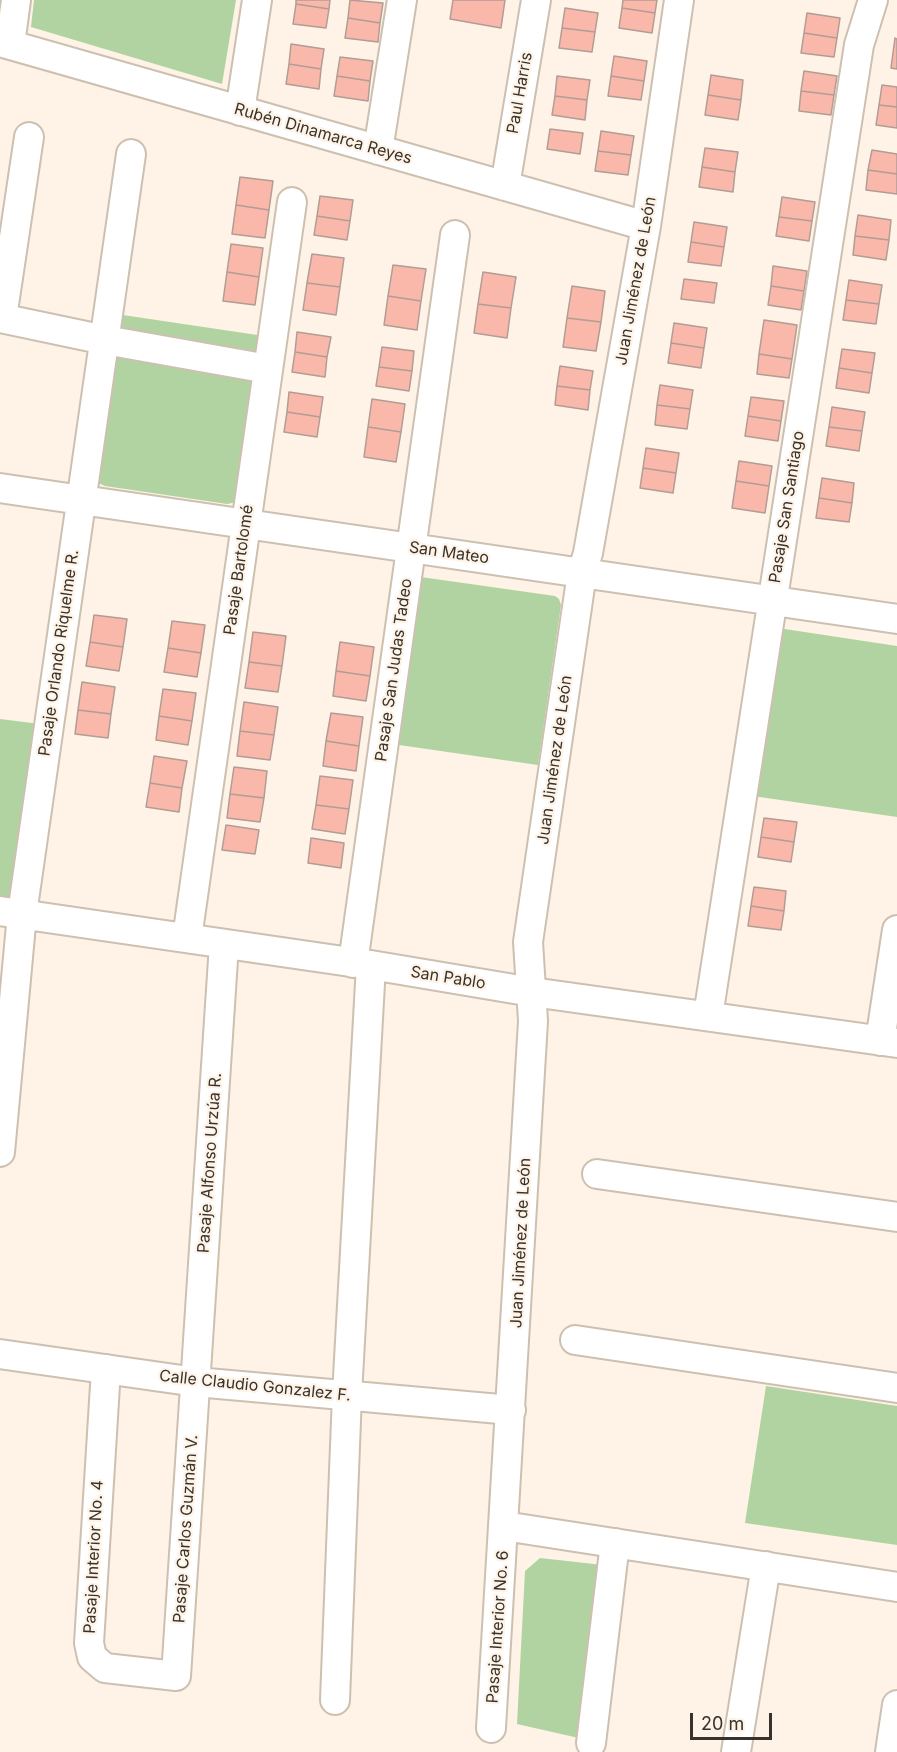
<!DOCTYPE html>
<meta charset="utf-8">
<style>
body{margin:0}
#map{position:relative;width:897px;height:1752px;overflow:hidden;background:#fef3e6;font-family:Inter,sans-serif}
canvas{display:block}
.scale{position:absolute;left:690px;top:1713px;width:82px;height:27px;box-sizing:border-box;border:3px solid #37322b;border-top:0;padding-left:8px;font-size:18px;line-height:21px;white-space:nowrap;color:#37322b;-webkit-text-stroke:4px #fef3e6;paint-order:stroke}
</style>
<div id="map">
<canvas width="897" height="1752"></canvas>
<div class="scale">20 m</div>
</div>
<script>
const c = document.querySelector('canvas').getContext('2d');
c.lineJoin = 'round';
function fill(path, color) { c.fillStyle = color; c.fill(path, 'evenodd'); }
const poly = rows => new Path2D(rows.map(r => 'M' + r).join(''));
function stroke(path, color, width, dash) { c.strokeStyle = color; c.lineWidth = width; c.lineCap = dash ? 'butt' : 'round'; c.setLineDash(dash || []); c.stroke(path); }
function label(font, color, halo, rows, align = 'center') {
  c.font = font + ' Inter,sans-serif'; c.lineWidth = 4.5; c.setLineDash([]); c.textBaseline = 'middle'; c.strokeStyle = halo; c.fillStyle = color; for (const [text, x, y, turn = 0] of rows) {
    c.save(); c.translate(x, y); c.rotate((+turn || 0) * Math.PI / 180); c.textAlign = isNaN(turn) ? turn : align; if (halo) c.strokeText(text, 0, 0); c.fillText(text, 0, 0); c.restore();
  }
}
fill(poly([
 [34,0,236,0,222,84,31,27],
 [116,314,264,336,237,502,227,504,105,486,96,482],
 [421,577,555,596,559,599,561,605,538,765,392,744],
 [778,628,897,646,897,817,753,796],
 [0,719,40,724,12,896,7,898,0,898],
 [766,1386,897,1406,897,1545,745,1523],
 [540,1558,603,1565,583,1739,517,1724,525,1571]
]), '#b1d3a1');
const building = poly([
 [296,0,330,0,329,9,296,4,296,0],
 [350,0,383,3,380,23,348,18,350,0],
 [453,0,505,0,501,28,450,19,453,0],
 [623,0,657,0,655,13,622,8,623,0],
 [296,4,329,9,326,28,293,24,296,4],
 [565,8,598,13,595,32,562,28,565,8],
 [622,8,655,13,652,33,619,28,622,8],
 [807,13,840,18,837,38,804,33,807,13],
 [348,18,380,23,378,42,345,38,348,18],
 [562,28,595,32,592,52,559,48,562,28],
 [804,33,837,38,834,57,801,53,804,33],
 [895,38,897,39,897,69,891,68,895,38],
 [291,44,324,49,321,69,289,64,291,44],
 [614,56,647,61,644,81,611,76,614,56],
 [340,57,373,61,370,81,337,76,340,57],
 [289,64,321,69,319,89,286,84,289,64],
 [804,71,837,76,834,95,801,91,804,71],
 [711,75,743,80,741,100,708,95,711,75],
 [337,76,370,81,368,101,334,96,337,76],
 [557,76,590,80,587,100,555,96,557,76],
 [611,76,644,81,641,100,608,96,611,76],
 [882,85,897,87,897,107,879,105,882,85],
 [801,91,834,95,831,115,799,111,801,91],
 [708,95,741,100,738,120,705,115,708,95],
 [555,96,587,100,585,120,552,115,555,96],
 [879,105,897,107,897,128,876,125,879,105],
 [550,129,583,133,580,154,547,149,550,129],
 [601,131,634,136,631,155,598,151,601,131],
 [705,148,738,152,735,172,702,167,705,148],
 [872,150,897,154,897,174,868,170,872,150],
 [598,151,631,155,628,175,595,171,598,151],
 [702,167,735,172,733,192,699,187,702,167],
 [868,170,897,174,897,194,866,190,868,170],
 [240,177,273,181,269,210,236,205,240,177],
 [320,196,353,200,350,221,317,216,320,196],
 [782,197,815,202,812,221,779,217,782,197],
 [236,205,269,210,265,238,232,234,236,205],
 [858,215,891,220,889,240,855,236,858,215],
 [317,216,350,221,347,240,314,235,317,216],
 [779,217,812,221,809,241,776,236,779,217],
 [694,222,727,227,724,247,691,242,694,222],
 [855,236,889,240,886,260,853,255,855,236],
 [691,242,724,247,721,266,688,262,691,242],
 [231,244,263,248,259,277,227,272,231,244],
 [312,254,344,258,340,287,307,283,312,254],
 [393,265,426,269,421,301,388,296,393,265],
 [773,266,807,271,804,291,771,286,773,266],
 [227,272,259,277,255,305,223,301,227,272],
 [483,272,516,277,511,308,478,304,483,272],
 [684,279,717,283,714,303,681,299,684,279],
 [849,280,882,285,879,304,846,300,849,280],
 [307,283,340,287,336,315,303,310,307,283],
 [572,286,605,291,601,322,567,318,572,286],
 [771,286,804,291,801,310,768,305,771,286],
 [388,296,421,301,417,330,384,325,388,296],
 [846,300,879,304,876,324,843,320,846,300],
 [478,304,511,308,507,338,474,333,478,304],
 [567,318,601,322,596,351,563,347,567,318],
 [764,320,797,325,792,359,759,354,764,320],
 [674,323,707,328,704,348,671,343,674,323],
 [297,332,331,337,327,357,295,352,297,332],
 [671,343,704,348,701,368,668,363,671,343],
 [382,347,414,351,412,371,379,367,382,347],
 [842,349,875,353,872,373,839,368,842,349],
 [295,352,327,357,325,377,292,372,295,352],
 [759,354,792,359,789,378,757,374,759,354],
 [560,366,593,371,590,390,557,386,560,366],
 [379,367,412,371,409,391,376,386,379,367],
 [839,368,872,373,869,393,836,388,839,368],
 [660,385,693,390,690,409,657,405,660,385],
 [557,386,590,390,588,410,555,405,557,386],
 [289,392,323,397,320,417,287,412,289,392],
 [751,397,784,401,781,421,748,416,751,397],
 [372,399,405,404,401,432,368,427,372,399],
 [657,405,690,409,687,429,655,425,657,405],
 [832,407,865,412,862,431,829,427,832,407],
 [287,412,320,417,317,437,284,432,287,412],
 [748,416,781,421,778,441,745,436,748,416],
 [368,427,401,432,396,462,364,457,368,427],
 [829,427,862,431,859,451,826,446,829,427],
 [646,448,679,453,676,473,643,468,646,448],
 [739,461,772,466,769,486,736,481,739,461],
 [643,468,676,473,673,493,640,488,643,468],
 [822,478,854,483,852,503,819,498,822,478],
 [736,481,769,486,765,513,732,508,736,481],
 [819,498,852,503,849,522,816,518,819,498],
 [94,615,127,619,123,647,90,642,94,615],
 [172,621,205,625,201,653,168,648,172,621],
 [253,632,286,636,282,666,249,662,253,632],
 [90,642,123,647,119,671,86,666,90,642],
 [340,642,374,647,370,676,336,671,340,642],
 [168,648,201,653,197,677,164,672,168,648],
 [249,662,282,666,278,692,245,688,249,662],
 [336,671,370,676,366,701,333,696,336,671],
 [82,682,115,687,111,714,78,710,82,682],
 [163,689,196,693,192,721,159,716,163,689],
 [244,702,278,707,274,735,240,731,244,702],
 [78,710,111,714,108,738,75,734,78,710],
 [331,713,363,717,359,746,326,741,331,713],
 [159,716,192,721,188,745,156,740,159,716],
 [240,731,274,735,270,760,237,756,240,731],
 [326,741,359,746,356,771,323,766,326,741],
 [154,756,187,761,182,788,150,783,154,756],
 [234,767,267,771,264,798,230,794,234,767],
 [320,776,353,780,349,809,316,805,320,776],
 [150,783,182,788,179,812,146,807,150,783],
 [230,794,264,798,260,822,227,818,230,794],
 [316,805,349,809,345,834,312,829,316,805],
 [764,818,797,822,794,842,761,837,764,818],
 [226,825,259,830,255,854,222,850,226,825],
 [761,837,794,842,791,862,758,857,761,837],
 [311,838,344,843,341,868,308,863,311,838],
 [754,887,786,891,784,911,751,906,754,887],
 [751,906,784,911,781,930,748,926,751,906]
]);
fill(building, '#f9b8a9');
stroke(building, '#b19c96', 1.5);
const street = poly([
 [0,42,646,226],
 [10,45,16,0],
 [240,111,257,0],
 [378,150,402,0],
 [505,186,536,0],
 [0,318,105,340,268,369],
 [2,318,29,137],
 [0,488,897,619],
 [0,911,371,965,532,992,897,1043],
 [187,938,292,202],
 [353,963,455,235],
 [708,1016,859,45,873,0],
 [880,1041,897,930],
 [0,1152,22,914,131,154],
 [597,1174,897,1217],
 [575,1340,897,1388],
 [0,1354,196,1382,511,1410],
 [106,1369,89,1643,92,1657,105,1668,176,1676,224,944],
 [504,1526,897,1587],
 [335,1700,347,1395,371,965],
 [491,1728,533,1021,528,942,582,573,588,553,646,226,679,0],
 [591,1743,615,1543],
 [736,1752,766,1566],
 [890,1752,897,1705]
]);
stroke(street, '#cdc0b0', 32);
stroke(street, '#fff', 28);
label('16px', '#37322b', '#fef3e6', [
 ["Paul Harris",520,93,-80],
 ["Rubén Dinamarca Reyes",323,134,16],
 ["Juan Jiménez de León",636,281,-80],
 ["Pasaje San Santiago",787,507,-81],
 ["San Mateo",449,553,8],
 ["Pasaje Bartolomé",239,570,-82],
 ["Pasaje Orlando Riquelme R.",59,653,-82],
 ["Pasaje San Judas Tadeo",394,670,-82],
 ["Juan Jiménez de León",555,760,-82],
 ["San Pablo",448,978,9],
 ["Pasaje Alfonso Urzúa R.",210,1163,-86],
 ["Juan Jiménez de León",521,1243,-87],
 ["Calle Claudio Gonzalez F.",255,1386,6],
 ["Pasaje Carlos Guzmán V.",186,1529,-86],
 ["Pasaje Interior No. 4",94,1557,-87],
 ["Pasaje Interior No. 6",498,1627,-86]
]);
</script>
